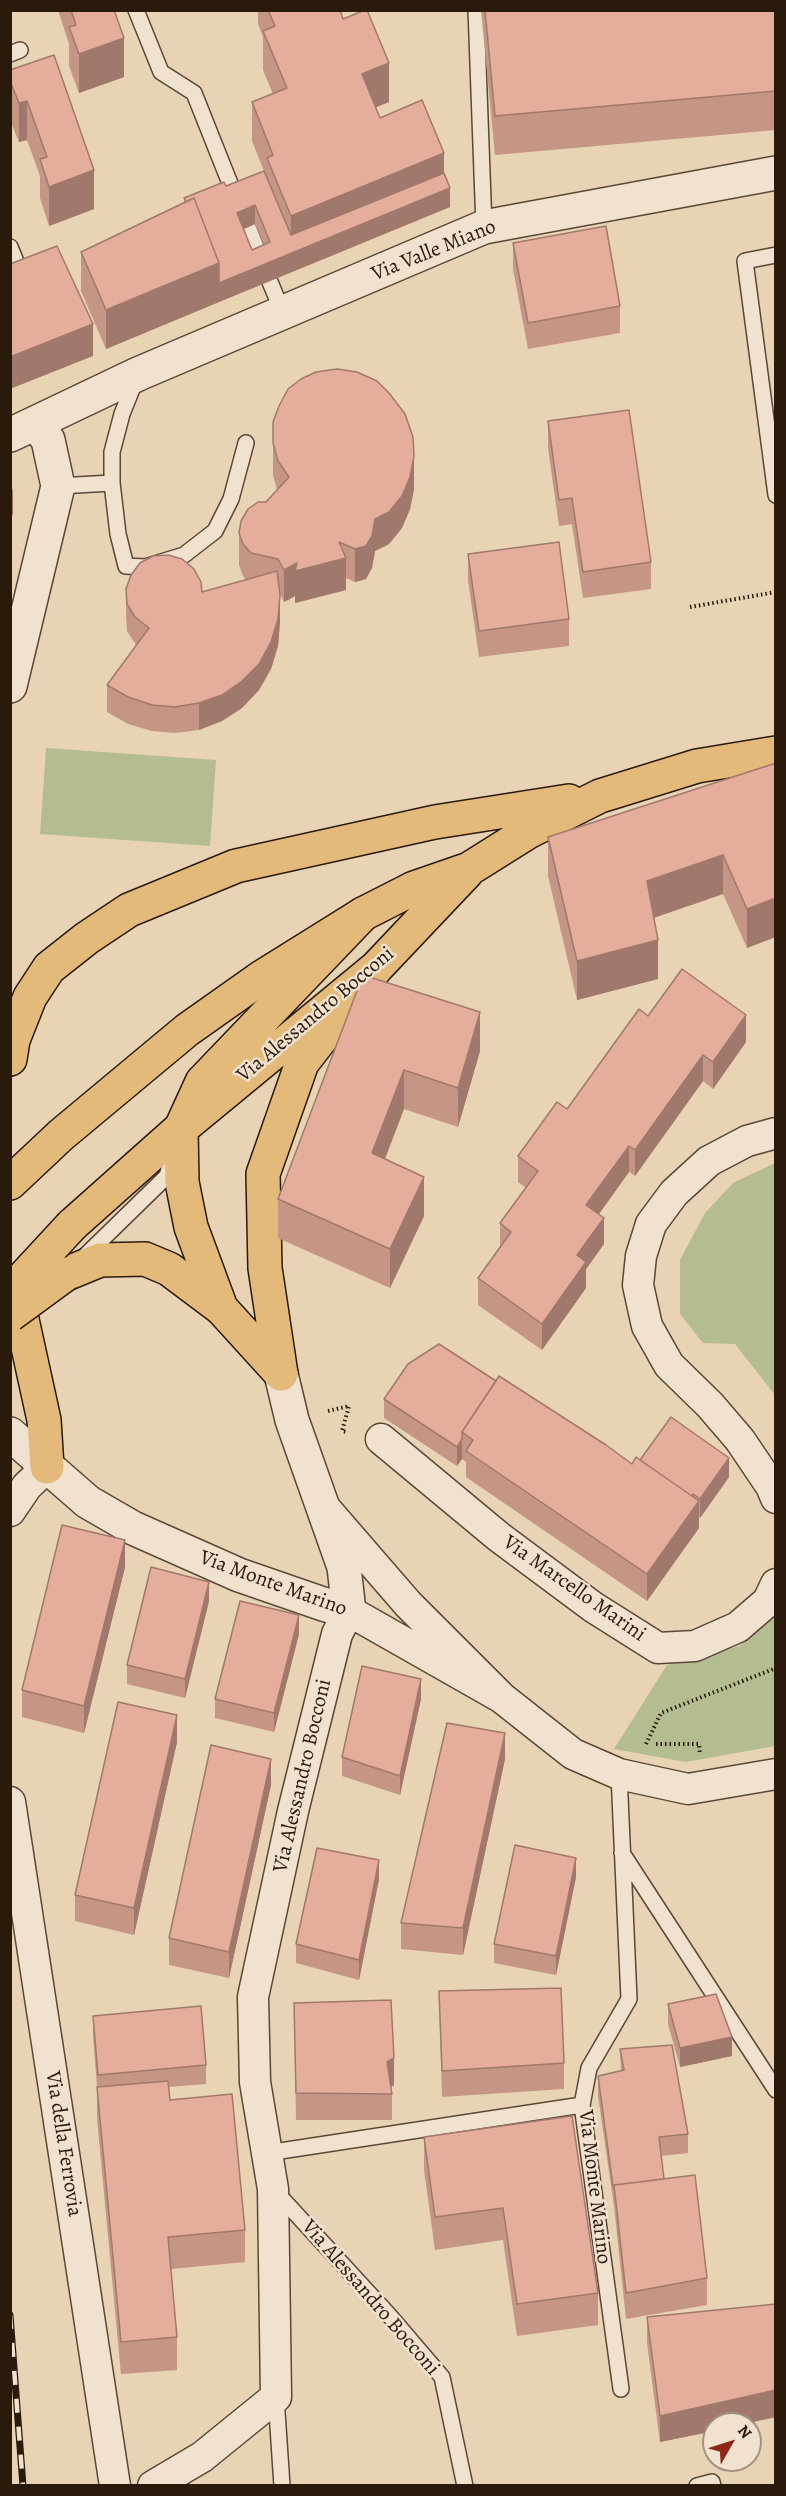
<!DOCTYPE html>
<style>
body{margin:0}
#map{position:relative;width:786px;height:2496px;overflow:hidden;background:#e9d3b5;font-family:Alegreya,serif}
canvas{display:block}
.frame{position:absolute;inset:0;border:12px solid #2a1a0b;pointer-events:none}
.north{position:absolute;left:702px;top:2412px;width:60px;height:60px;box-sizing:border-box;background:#f1e2cf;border:2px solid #a19281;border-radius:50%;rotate:51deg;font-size:16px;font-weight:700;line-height:24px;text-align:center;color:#2a1a0b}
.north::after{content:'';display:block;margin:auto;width:21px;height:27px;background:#8f2418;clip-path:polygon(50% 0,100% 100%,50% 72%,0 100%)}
</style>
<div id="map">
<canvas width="786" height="2496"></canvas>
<div class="frame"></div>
<div class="north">N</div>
</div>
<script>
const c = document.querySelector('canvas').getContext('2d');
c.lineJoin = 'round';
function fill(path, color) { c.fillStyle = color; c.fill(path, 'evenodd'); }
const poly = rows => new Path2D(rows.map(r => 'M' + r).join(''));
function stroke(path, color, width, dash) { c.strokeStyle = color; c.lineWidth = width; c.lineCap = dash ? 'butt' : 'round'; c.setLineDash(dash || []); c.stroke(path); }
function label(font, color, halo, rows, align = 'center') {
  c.font = font + ' Alegreya,serif'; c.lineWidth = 5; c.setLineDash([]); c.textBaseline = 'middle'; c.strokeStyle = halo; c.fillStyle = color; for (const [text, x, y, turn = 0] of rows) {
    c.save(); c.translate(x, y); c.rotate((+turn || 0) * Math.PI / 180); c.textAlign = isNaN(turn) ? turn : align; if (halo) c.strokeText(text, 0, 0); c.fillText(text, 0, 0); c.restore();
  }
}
fill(poly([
 [46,748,216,760,210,846,40,834],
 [775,1163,775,1395,735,1344,703,1343,680,1314,680,1260,705,1213,733,1183],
 [775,1611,775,1746,686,1762,614,1749,667,1665,739,1646]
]), '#b4bd8f');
const service = poly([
 [136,10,161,72,194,93,237,201],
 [476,10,484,227],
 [10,54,20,50],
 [248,227,263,264],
 [10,247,21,274,10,279],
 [776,255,745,261,776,495],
 [270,282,283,313],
 [112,483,112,452,122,414,136,379],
 [58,486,112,483,118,534,126,566,145,567,184,555,215,531,231,499,246,443],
 [84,1257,167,1176,172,1158],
 [619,1774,629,1999,589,2068,582,2105,621,2389],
 [622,1853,776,2090],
 [267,2153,582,2105],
 [275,2191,389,2315,442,2377,465,2486],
 [276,2397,282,2486],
 [697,2486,712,2482,713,2486]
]);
const minor = poly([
 [776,1133,747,1141,709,1161,674,1193,651,1224,641,1256,638,1285,647,1326,669,1365,710,1405,740,1440,771,1486,776,1498],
 [381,1439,499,1537,593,1607,658,1648,695,1646,738,1627,768,1601,776,1584],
 [325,1508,408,1604,502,1698,573,1754,619,1774,688,1789,776,1774],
 [10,1511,27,1486,47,1467],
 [10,1802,115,2486],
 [153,2486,202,2457,276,2397,273,2189,255,2082,253,1997,293,1811,337,1634,349,1611,502,1698]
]);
const tertiary = poly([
 [10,435,138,374,484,227,776,173],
 [10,686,58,486,48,440,36,423],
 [10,1434,88,1502,133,1528,239,1575,323,1604,349,1611,344,1567,292,1420,281,1374]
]);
const primary = poly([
 [10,1059,13,1040,30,997,49,968,87,938,129,910,236,866,435,822,569,801],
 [188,1123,376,968,466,873],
 [14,1283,44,1420,47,1467],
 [281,1374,221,1308,191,1227,182,1182,181,1128,202,1082,363,914,414,888,469,869,528,832,600,796,697,766,776,753],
 [281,1374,265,1268,263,1174,302,1063,376,968]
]);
const trunk = poly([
 [10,1183,61,1135,187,1030,262,977,363,914],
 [72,1225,181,1128],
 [66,1274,100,1260,145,1259,169,1269,221,1308]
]);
stroke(service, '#5a4836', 18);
stroke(minor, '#5a4836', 33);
stroke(tertiary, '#5a4836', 36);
stroke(primary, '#2a1a0b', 36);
stroke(trunk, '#2a1a0b', 36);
stroke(poly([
 [690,607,776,592],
 [328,1411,349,1406,342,1431,347,1432],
 [646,1744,661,1713,776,1668],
 [656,1744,699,1744,700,1754]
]), '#2a1a0b', 4, [1.5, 3]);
stroke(service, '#f1e2cf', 15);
stroke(minor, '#f1e2cf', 30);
stroke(tertiary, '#f1e2cf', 33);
stroke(primary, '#e4ba7a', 33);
stroke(trunk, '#e4ba7a', 33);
const rail = poly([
 [10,2315,23,2486]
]);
stroke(rail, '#2a1a0b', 7);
stroke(rail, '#f1e2cf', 4.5, [14]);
const trunkBridge = poly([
 [10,1292,72,1225],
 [10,1315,66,1274]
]);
stroke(trunkBridge, '#2a1a0b', 36, []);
stroke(trunkBridge, '#e4ba7a', 33);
fill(poly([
 [58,10,114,10,124,77,79,93,69,66,69,44],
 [258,10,340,10,343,19,389,102,376,107,380,118,444,173,450,207,219,302,106,349,81,291,81,252,184,202,184,198,226,186,264,171,252,141,252,102,273,94,263,70,263,37,258,24],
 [255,224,264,245,252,250,244,229],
 [481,10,776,10,776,130,495,155],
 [10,70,94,209,49,226,40,198,40,176,27,140,19,142,10,120],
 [513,243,620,306,620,333,528,349,513,269],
 [548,421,651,562,651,589,583,598,572,524,559,526,548,448],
 [273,422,414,489,410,509,402,528,389,544,375,551,372,568,366,579,355,582,346,578,346,590,295,603,295,596,284,602,280,594,280,622,278,646,271,669,259,690,242,708,222,721,199,730,175,733,152,731,128,724,107,712,107,685,136,645,127,631,126,616,126,589,202,592,246,580,243,576,239,565,239,533,277,490,273,475],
 [468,554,569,619,569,646,479,657,468,580],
 [776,763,747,948,723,894,654,918,658,979,577,1000,548,876,548,837],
 [363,975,480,1051,458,1127,404,1109,385,1159,424,1216,390,1288,278,1238,278,1199],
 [648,1016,746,1042,713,1089,703,1081,635,1176,629,1172,599,1214,604,1244,586,1269,586,1288,542,1350,478,1305,478,1278,500,1247,500,1223,526,1188,518,1182,518,1156,567,1109],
 [496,1381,632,1464,640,1460,729,1477,700,1518,699,1517,699,1528,647,1601,466,1477,466,1462,462,1459,457,1466,384,1418,384,1399],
 [125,1567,84,1733,22,1717,22,1690],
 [209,1601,185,1698,127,1684,127,1665],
 [299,1634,274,1732,215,1718,215,1699],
 [421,1699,400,1795,342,1776,342,1757],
 [177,1742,134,1935,75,1921,75,1895],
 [505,1759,463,1955,401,1949,401,1923],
 [271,1785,229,1978,169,1965,169,1938],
 [576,1877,556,1975,494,1963,494,1944],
 [379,1879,359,1980,296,1963,296,1944],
 [439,1991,564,2063,564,2089,442,2097],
 [294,2003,394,2085,391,2087,392,2094,392,2120,296,2120],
 [668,2004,732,2056,680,2067,668,2024],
 [93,2016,206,2065,206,2084,168,2087,170,2100,245,2230,245,2262,171,2269,177,2337,177,2370,121,2374,97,2119,97,2087,93,2035],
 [620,2049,688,2134,688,2153,661,2156,664,2179,707,2278,707,2305,626,2319,614,2206,598,2096,598,2076,621,2071],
 [424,2137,598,2293,598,2325,517,2336,503,2240,435,2250,424,2170],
 [776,2304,776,2417,743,2424,714,2424,714,2431,660,2442,647,2343,647,2317]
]), '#c59585');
fill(poly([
 [124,38,124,77,79,93,79,54],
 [389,63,389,102,362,113,362,74],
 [27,101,27,140,19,142,19,103],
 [444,153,444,191,450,188,450,207,219,302,106,349,106,310,219,263,291,253,291,216],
 [94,170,94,209,49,226,49,187],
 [255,205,255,224,237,232,237,213],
 [93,324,93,356,10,389,10,357],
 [414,456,414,489,410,509,402,528,389,544,375,551,372,568,366,579,355,582,355,549],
 [13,488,13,514,10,522,10,496],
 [346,558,346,590,295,603,295,596,284,602,284,570,297,563],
 [280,595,280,622,278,646,271,669,259,690,242,708,222,721,199,730,199,703],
 [723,855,723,894,647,920,647,881],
 [776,898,776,937,747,948,747,909],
 [658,940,658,979,577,1000,577,961],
 [480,1012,480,1051,458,1127,458,1088],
 [746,1015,746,1042,713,1089,713,1062],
 [703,1055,703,1081,635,1176,635,1150],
 [404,1070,404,1109,372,1192,372,1153],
 [629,1146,629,1172,586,1232,586,1205],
 [424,1177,424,1216,390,1288,390,1249],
 [604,1218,604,1244,586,1269,586,1288,542,1350,542,1324,577,1255],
 [462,1439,462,1459,457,1466,457,1447],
 [729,1458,729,1477,700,1518,700,1499],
 [693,1494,693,1509,699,1501,699,1528,647,1601,647,1574,688,1501],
 [125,1540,125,1567,84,1733,84,1706],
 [209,1582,209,1601,185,1698,185,1679],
 [299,1615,299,1634,274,1732,274,1713],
 [421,1679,421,1699,400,1795,400,1776],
 [177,1715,177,1742,134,1935,134,1908],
 [505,1733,505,1759,463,1955,463,1928],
 [271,1759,271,1785,229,1978,229,1952],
 [576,1858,576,1877,556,1975,556,1956],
 [379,1860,379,1879,359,1980,359,1960],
 [732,2037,732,2056,680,2067,680,2048],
 [394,2058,394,2085,387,2089,387,2062],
 [776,2390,776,2417,743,2424,714,2424,714,2431,660,2442,660,2416]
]), '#a0796c');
const building = poly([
 [71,10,114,10,124,38,79,54,69,27,76,25,71,10],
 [268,10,340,10,343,19,365,10,367,10,389,63,362,74,380,118,422,100,444,153,291,216,267,158,273,155,252,102,287,88,263,31,275,26,268,10],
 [485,10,776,10,776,91,495,116,485,10],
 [54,55,94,170,49,187,40,159,47,157,27,101,19,103,10,81,10,70,54,55],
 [264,171,291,235,444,173,450,188,219,283,219,263,194,198,186,202,184,198,224,182,226,186,264,171],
 [255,205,270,242,252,250,237,213,255,205],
 [194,198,219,263,106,310,81,252,194,198],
 [606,226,620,306,528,323,513,243,606,226],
 [57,246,93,324,10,357,10,264,57,246],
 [337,369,357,372,377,381,389,393,405,414,413,437,414,456,410,477,402,496,389,512,375,519,372,536,366,546,355,549,339,542,346,558,295,571,297,563,284,570,278,559,251,553,243,544,239,533,241,521,248,509,258,502,266,502,289,477,278,461,273,443,273,422,279,406,288,389,301,379,316,372,337,369],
 [629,410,651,562,583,572,572,498,559,500,548,421,629,410],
 [559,542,569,619,479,631,468,554,559,542],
 [168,555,182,559,194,569,201,582,202,592,277,571,280,595,278,619,271,642,259,664,242,681,222,695,199,703,175,707,152,705,128,697,107,685,149,628,135,617,127,604,126,589,131,575,140,563,153,556,168,555],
 [776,763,776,898,747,909,723,855,647,881,658,940,577,961,548,837,776,763],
 [682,969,746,1015,713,1062,703,1055,635,1150,629,1146,586,1205,604,1218,577,1255,586,1262,542,1324,478,1278,511,1232,500,1223,538,1171,518,1156,557,1102,567,1109,639,1009,648,1016,682,969],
 [363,975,480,1012,458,1088,404,1070,372,1153,424,1177,390,1249,278,1199,363,975],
 [439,1344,496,1381,462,1432,462,1439,457,1447,384,1399,408,1364,439,1344],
 [499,1376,606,1445,632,1464,636,1457,699,1501,647,1574,466,1451,473,1440,462,1432,499,1376],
 [671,1417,729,1458,700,1499,693,1494,692,1496,640,1460,671,1417],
 [62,1525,125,1540,84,1706,22,1690,62,1525],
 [151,1567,209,1582,185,1679,127,1665,151,1567],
 [240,1601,299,1615,274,1713,215,1699,240,1601],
 [362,1666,421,1679,400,1776,342,1757,362,1666],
 [118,1702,177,1715,134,1908,75,1895,118,1702],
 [447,1723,505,1733,463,1928,401,1923,447,1723],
 [211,1745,271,1759,229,1952,169,1938,211,1745],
 [515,1845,576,1858,556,1956,494,1944,515,1845],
 [317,1848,379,1860,359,1960,296,1944,317,1848],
 [561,1988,564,2063,442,2071,439,1991,561,1988],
 [716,1994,732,2037,680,2048,668,2004,716,1994],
 [391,2000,394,2058,387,2062,392,2094,296,2093,294,2003,391,2000],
 [201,2006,206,2065,98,2075,93,2016,201,2006],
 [672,2045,688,2134,659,2137,664,2179,614,2185,613,2186,598,2076,624,2070,620,2049,672,2045],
 [168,2081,170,2100,232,2094,245,2230,168,2237,177,2337,121,2342,97,2087,168,2081],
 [572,2116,598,2293,517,2304,503,2208,435,2217,424,2137,572,2116],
 [695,2175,707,2278,626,2293,614,2185,695,2175],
 [776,2304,776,2390,660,2416,647,2317,776,2304]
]);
fill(building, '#e5ad9b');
stroke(building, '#a0796c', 1.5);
label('21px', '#2a1a0b', '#f1e2cf', [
 ["Via Valle Miano",434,251,-22],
 ["Via Alessandro Bocconi",316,1015,-40],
 ["Via Monte Marino",273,1584,20],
 ["Via Marcello Marini",574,1589,35],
 ["Via Alessandro Bocconi",303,1776,-77],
 ["Via della Ferrovia",63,2144,81],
 ["Via Monte Marino",594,2187,83],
 ["Via Alessandro Bocconi",370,2298,49]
]);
</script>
